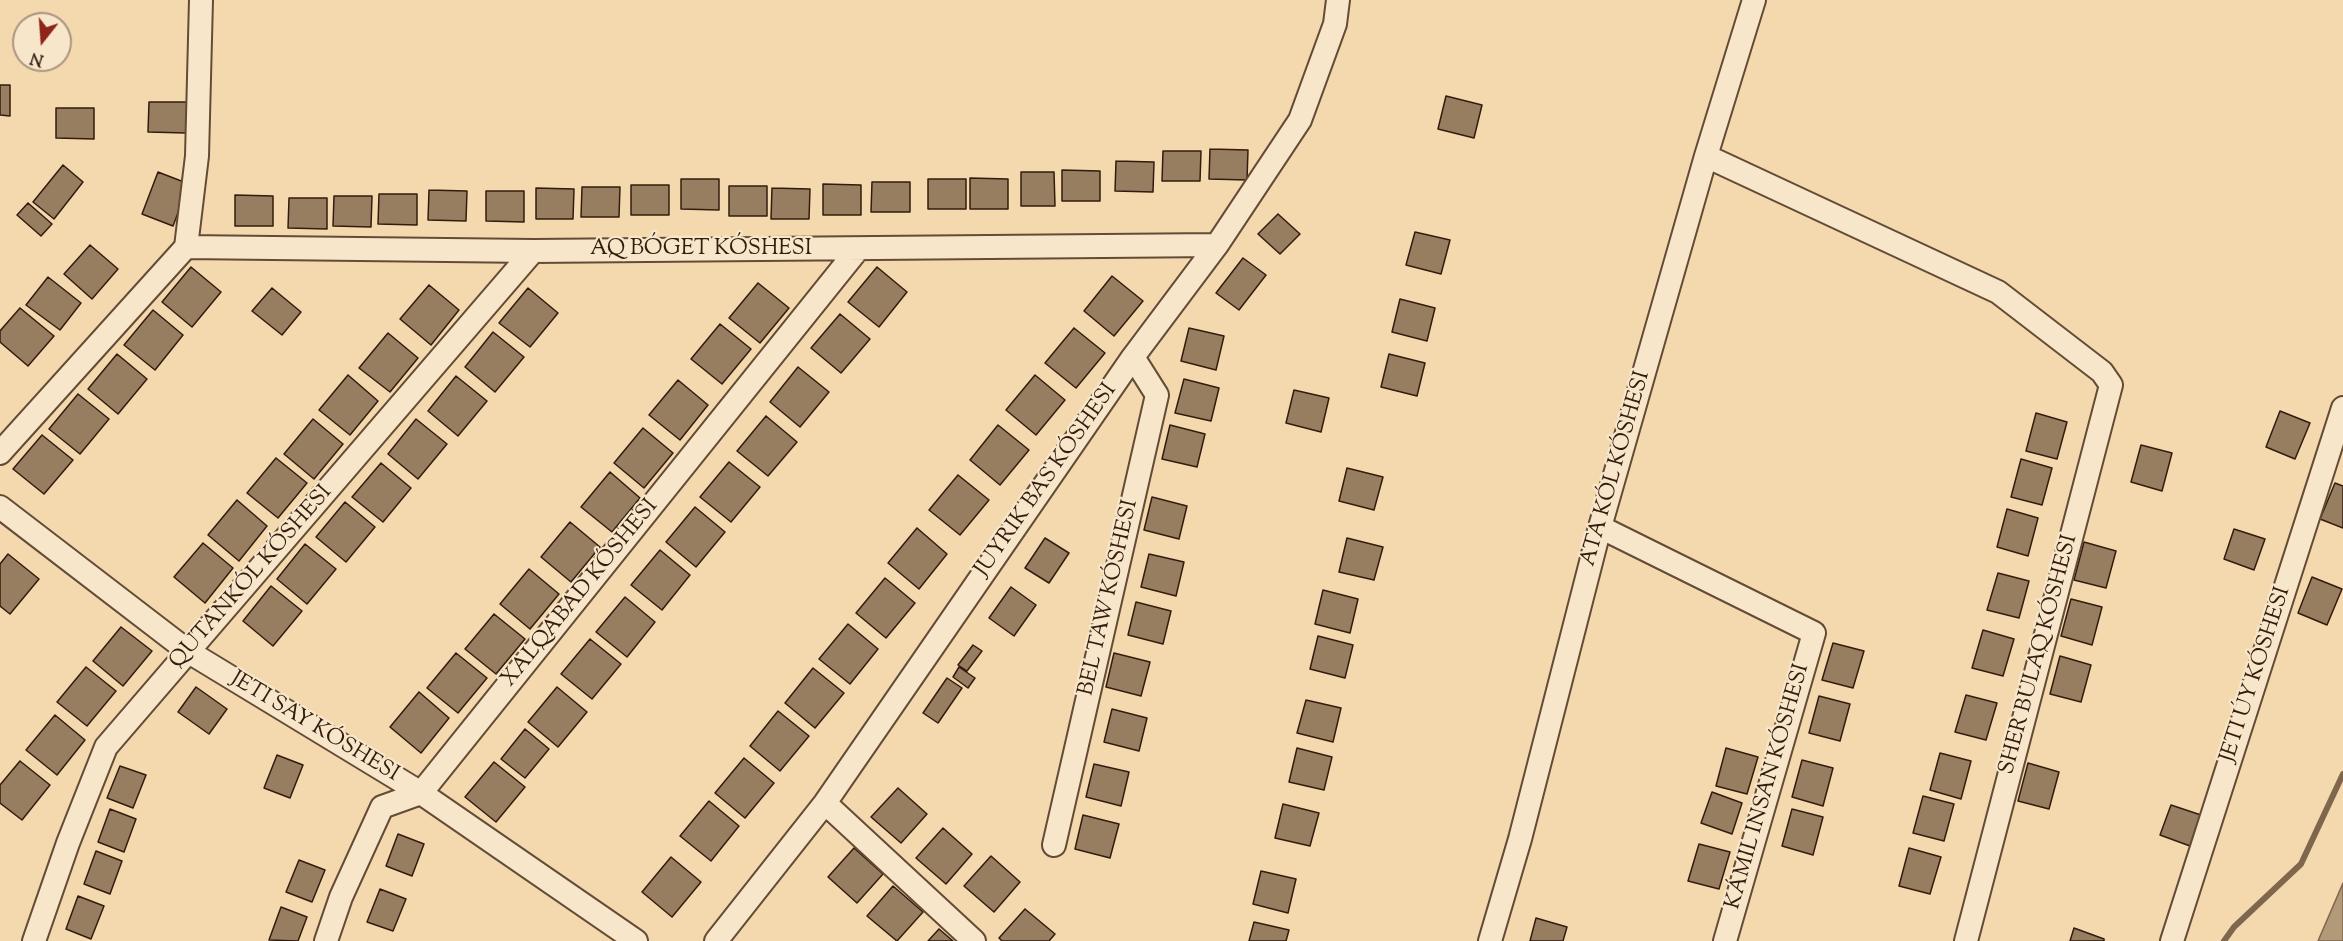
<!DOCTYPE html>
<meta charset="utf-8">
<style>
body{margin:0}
#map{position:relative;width:2343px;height:941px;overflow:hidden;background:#f4d9af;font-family:"Sorts Mill Goudy",serif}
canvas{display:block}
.north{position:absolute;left:12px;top:12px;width:60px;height:60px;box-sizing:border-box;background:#f8e6cb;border:2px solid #a9957f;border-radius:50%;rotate:197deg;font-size:16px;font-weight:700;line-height:24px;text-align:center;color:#331c0d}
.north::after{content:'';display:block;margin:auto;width:21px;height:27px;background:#8f2418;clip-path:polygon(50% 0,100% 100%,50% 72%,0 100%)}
</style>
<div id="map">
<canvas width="2343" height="941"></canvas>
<div class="north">N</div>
</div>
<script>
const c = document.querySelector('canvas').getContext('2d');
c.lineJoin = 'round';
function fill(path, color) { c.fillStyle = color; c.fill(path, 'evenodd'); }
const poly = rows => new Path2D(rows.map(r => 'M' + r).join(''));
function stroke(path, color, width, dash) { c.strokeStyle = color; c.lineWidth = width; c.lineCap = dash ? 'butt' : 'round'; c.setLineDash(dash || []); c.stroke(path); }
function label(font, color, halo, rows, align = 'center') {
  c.font = font + ' "Sorts Mill Goudy",serif'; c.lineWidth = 4.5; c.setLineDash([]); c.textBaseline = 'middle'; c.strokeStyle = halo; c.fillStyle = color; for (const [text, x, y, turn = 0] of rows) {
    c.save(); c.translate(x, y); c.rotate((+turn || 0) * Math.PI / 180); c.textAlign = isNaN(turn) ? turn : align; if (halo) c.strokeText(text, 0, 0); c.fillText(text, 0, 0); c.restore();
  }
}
const water = poly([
 [2343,883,2343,941,2318,941,2343,883]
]);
fill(water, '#b29978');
stroke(water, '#7f674d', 1.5);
stroke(poly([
 [2224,941,2234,927,2301,864,2343,774]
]), '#7f674d', 6);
const building = poly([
 [0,85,10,85,10,116,0,115,0,85],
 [1446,96,1482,105,1474,138,1438,129,1446,96],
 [149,102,187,102,186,133,148,132,149,102],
 [56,108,94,108,94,139,56,138,56,108],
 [1210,149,1248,150,1247,180,1209,179,1210,149],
 [1163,151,1201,151,1200,181,1162,181,1163,151],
 [1116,161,1154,162,1153,192,1115,191,1116,161],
 [63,165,83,182,54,219,33,202,63,165],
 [1062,170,1100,171,1100,201,1062,201,1062,170],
 [158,172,189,184,173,226,142,214,158,172],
 [1021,172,1054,172,1055,206,1021,206,1021,172],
 [970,178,1008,179,1008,209,970,209,970,178],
 [681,179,719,179,719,210,681,209,681,179],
 [928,179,966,179,966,209,928,209,928,179],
 [872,182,910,182,910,212,871,212,872,182],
 [823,184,861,185,861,215,823,215,823,184],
 [631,185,669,185,669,215,631,215,631,185],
 [729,186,767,186,767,216,729,216,729,186],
 [582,187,620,187,619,217,581,217,582,187],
 [536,188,574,189,573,219,536,219,536,188],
 [772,188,810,189,809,219,771,219,772,188],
 [429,190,467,191,466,221,428,220,429,190],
 [486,191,524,191,524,222,486,221,486,191],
 [379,194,417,194,417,225,378,224,379,194],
 [235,195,273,196,273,226,235,226,235,195],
 [334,196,372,196,371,227,333,226,334,196],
 [289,198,327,198,327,229,288,228,289,198],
 [28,203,52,224,41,236,17,215,28,203],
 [1278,214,1300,234,1280,254,1258,234,1278,214],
 [1415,232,1450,240,1441,274,1406,265,1415,232],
 [90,245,118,269,92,299,64,274,90,245],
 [1243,258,1266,275,1239,310,1216,293,1243,258],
 [191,267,221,292,192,327,162,302,191,267],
 [877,267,907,292,879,327,848,302,877,267],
 [1112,276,1143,301,1114,336,1084,311,1112,276],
 [48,277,81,303,60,330,26,305,48,277],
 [758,283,789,308,760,343,729,318,758,283],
 [429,285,459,310,431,345,400,319,429,285],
 [272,288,301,312,282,335,252,311,272,288],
 [528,288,558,313,530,347,499,323,528,288],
 [1400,299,1435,308,1427,341,1392,332,1400,299],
 [20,308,54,336,28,366,0,342,0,331,20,308],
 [153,310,183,335,155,370,124,345,153,310],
 [840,314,870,339,841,373,811,348,840,314],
 [720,324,751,349,722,384,691,359,720,324],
 [1074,328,1105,353,1076,388,1045,363,1074,328],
 [1189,328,1224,336,1216,370,1181,361,1189,328],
 [493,332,524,357,495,392,465,367,493,332],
 [388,333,418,358,390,392,359,368,388,333],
 [117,354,147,379,118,414,88,389,117,354],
 [1389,354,1425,363,1417,396,1381,387,1389,354],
 [798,367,829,392,800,427,770,402,798,367],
 [348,375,378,401,350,435,319,410,348,375],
 [1035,375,1065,400,1036,435,1006,410,1035,375],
 [456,376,487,401,458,436,428,411,456,376],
 [1184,379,1219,388,1211,421,1175,413,1184,379],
 [678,380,708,405,680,440,649,415,678,380],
 [1294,390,1329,398,1321,432,1286,423,1294,390],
 [78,394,109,419,80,454,49,429,78,394],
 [2280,411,2310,423,2295,459,2266,447,2280,411],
 [2036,413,2067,422,2057,459,2026,451,2036,413],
 [766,416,797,442,768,476,737,451,766,416],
 [313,419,343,444,314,479,284,454,313,419],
 [416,419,447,444,418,479,388,454,416,419],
 [998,425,1029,450,1000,485,970,460,998,425],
 [1170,425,1205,434,1197,467,1162,459,1170,425],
 [643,428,673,453,644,488,614,463,643,428],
 [42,435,73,460,44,494,13,469,42,435],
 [2141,445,2172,453,2162,491,2131,482,2141,445],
 [276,458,307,483,278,518,247,493,276,458],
 [2021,459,2052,468,2042,505,2011,497,2021,459],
 [729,462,760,487,731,522,700,497,729,462],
 [381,463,411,488,383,522,352,497,381,463],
 [1347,468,1383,477,1374,510,1339,501,1347,468],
 [610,472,640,498,612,532,581,507,610,472],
 [958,475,989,500,960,535,929,510,958,475],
 [2335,483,2343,486,2343,528,2320,519,2335,483],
 [1152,497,1187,506,1179,539,1144,530,1152,497],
 [237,500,267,526,239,561,208,535,237,500],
 [345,502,375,527,346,562,316,537,345,502],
 [695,507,725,532,696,567,666,542,695,507],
 [2007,509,2038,518,2028,556,1997,547,2007,509],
 [570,522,600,547,571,582,541,557,570,522],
 [917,528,947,554,919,589,888,563,917,528],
 [2234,529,2265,539,2254,570,2224,559,2234,529],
 [1045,538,1069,553,1049,583,1025,568,1045,538],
 [1347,538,1383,547,1374,580,1339,572,1347,538],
 [2084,542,2116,551,2106,588,2074,580,2084,542],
 [203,543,233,568,205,603,174,577,203,543],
 [305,544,336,569,307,604,277,579,305,544],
 [660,550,690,575,662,610,631,585,660,550],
 [8,554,39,579,10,614,0,606,0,564,8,554],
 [1149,554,1184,562,1176,596,1141,587,1149,554],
 [529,569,559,594,530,629,500,604,529,569],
 [1998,573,2029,581,2019,618,1987,610,1998,573],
 [2312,577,2342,589,2327,625,2298,613,2312,577],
 [885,578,915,603,886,638,856,613,885,578],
 [271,586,302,611,273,646,243,621,271,586],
 [1011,587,1036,605,1014,636,989,618,1011,587],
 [1323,590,1358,599,1350,633,1315,624,1323,590],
 [625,597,655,622,627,657,596,632,625,597],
 [2071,599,2102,607,2092,645,2061,636,2071,599],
 [1136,602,1171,611,1163,644,1128,635,1136,602],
 [494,614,525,639,496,674,465,649,494,614],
 [848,624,878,649,850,684,819,659,848,624],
 [121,627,152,651,123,686,93,661,121,627],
 [1983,630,2014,639,2003,676,1972,668,1983,630],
 [1318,636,1353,645,1345,678,1310,669,1318,636],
 [590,639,621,664,592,699,561,674,590,639],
 [1833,643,1864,651,1853,688,1822,680,1833,643],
 [973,645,982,651,967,671,958,665,973,645],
 [456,653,487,678,458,713,427,688,456,653],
 [1114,653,1150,662,1141,696,1106,687,1114,653],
 [2060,656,2091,665,2081,702,2050,694,2060,656],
 [86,667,116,691,87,726,57,702,86,667],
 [959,667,975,678,968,688,953,677,959,667],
 [813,668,844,693,815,728,785,703,813,668],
 [947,678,962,688,938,723,923,713,947,678],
 [196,687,227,709,209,734,178,712,196,687],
 [557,687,587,712,558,747,528,722,557,687],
 [419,692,449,718,421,753,390,727,419,692],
 [1966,695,1997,703,1986,740,1955,732,1966,695],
 [1819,696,1850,704,1840,741,1809,733,1819,696],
 [1306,700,1341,708,1333,742,1297,733,1306,700],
 [1112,709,1147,718,1139,751,1104,742,1112,709],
 [778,711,809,736,780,771,750,746,778,711],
 [55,715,85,740,57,775,26,750,55,715],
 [525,729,549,749,525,778,501,759,525,729],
 [1297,748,1332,757,1324,790,1289,782,1297,748],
 [1726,748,1758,757,1747,794,1716,786,1726,748],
 [1940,753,1971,761,1961,799,1930,790,1940,753],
 [277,755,303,765,290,798,264,788,277,755],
 [744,758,774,783,745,818,715,793,744,758],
 [1802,760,1833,768,1823,806,1792,797,1802,760],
 [20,761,50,785,22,820,0,803,0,785,20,761],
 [494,762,525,787,496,822,465,797,494,762],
 [2028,763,2059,772,2049,809,2018,801,2028,763],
 [1094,764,1129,772,1121,806,1086,797,1094,764],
 [120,766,146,775,133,808,107,798,120,766],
 [898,788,927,814,901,843,871,817,898,788],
 [1712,792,1742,803,1732,834,1701,823,1712,792],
 [1923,796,1954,804,1944,841,1913,833,1923,796],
 [709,801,739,826,711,861,680,836,709,801],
 [1283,804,1319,813,1310,846,1275,838,1283,804],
 [2171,805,2201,815,2190,846,2160,835,2171,805],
 [110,809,136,819,124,852,98,842,110,809],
 [1792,809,1823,817,1813,855,1782,846,1792,809],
 [1083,815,1119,824,1110,858,1075,849,1083,815],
 [943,828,972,854,946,884,916,858,943,828],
 [398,834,424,844,412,876,386,866,398,834],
 [1699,844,1730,852,1719,889,1688,881,1699,844],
 [854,848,883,874,857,903,828,877,854,848],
 [1909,848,1941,857,1930,894,1899,886,1909,848],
 [96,851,122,861,110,894,84,884,96,851],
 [991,856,1020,882,994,912,964,886,991,856],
 [671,857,701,882,672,917,642,892,671,857],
 [299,860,325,870,312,902,286,892,299,860],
 [1261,871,1296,879,1288,913,1253,904,1261,871],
 [893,886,923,912,897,941,867,916,893,886],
 [380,889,406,899,393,931,367,922,380,889],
 [78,896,104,906,91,939,66,929,78,896],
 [281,907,307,917,298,941,269,940,281,907],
 [1025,909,1055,934,1049,941,1002,941,999,938,1025,909],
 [1536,918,1567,927,1563,941,1530,941,1536,918],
 [1254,922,1289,930,1286,941,1249,941,1254,922],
 [2074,928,2104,939,2104,941,2070,941,2074,928],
 [939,929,953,941,928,941,939,929]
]);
fill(building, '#977e61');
stroke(building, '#331c0d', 1.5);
const minor = poly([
 [1706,156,1998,292,2102,372,2111,385,1966,941],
 [186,247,533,251,1217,245],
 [186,247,197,156,201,0],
 [0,453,186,247],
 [0,507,189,652,421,793,636,941],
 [1600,527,1814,633,1725,941],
 [825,803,974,941],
 [1054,845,1157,395,1133,357],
 [34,941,68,843,106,747,533,251],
 [326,941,341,897,382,807,421,793,858,249],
 [716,941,825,803,1133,357,1217,245,1300,120,1335,24,1338,0],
 [1490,941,1520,839,1600,527,1706,156,1754,0],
 [2172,941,2343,408]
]);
stroke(minor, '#634b36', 26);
stroke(minor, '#f8e6cb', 22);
label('22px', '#331c0d', '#f8e6cb', [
 ["AQ BÓGET KÓSHESI",701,250],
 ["ATA KÓL KÓSHESI",1617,469,-74],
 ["JUYRIK BAS KÓSHESI",1047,481,-55],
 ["QUTANKÓL KÓSHESI",252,578,-49],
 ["XALQABAD KÓSHESI",581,594,-51],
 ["BEL TAW KÓSHESI",1110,598,-77],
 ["SHER BULAQ KÓSHESI",2040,655,-75],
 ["JETI ÚY KÓSHESI",2257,675,-72],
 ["JETI SAY KÓSHESI",314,728,31],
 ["KÁMIL INSAN KÓSHESI",1769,787,-74]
]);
</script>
